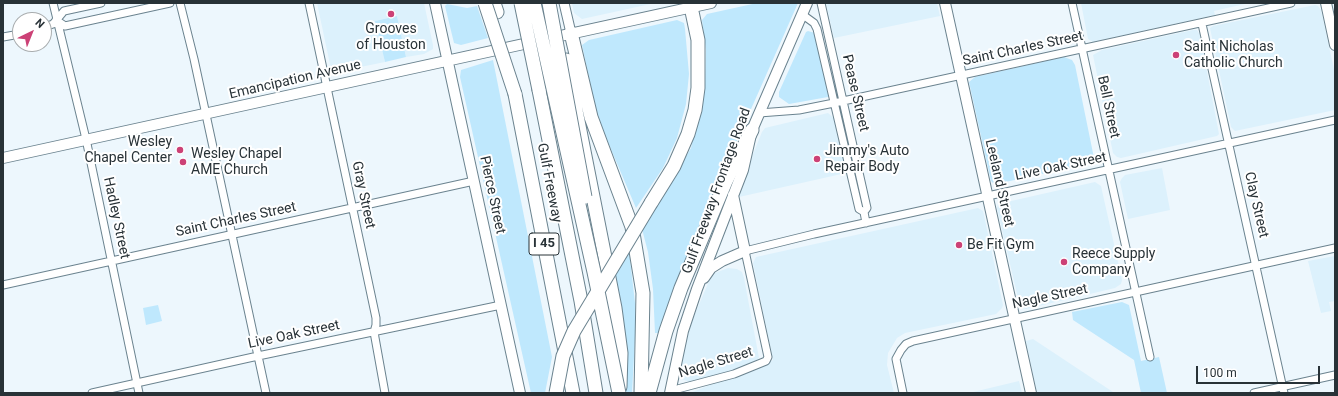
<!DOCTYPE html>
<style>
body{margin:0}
#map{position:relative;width:1338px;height:396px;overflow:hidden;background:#edf7fd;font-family:Roboto,sans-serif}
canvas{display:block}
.frame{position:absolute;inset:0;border:4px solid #283237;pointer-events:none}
.north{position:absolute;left:12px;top:12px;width:40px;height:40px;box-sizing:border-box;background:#fff;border:1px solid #a9adaf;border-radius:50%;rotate:43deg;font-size:11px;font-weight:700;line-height:16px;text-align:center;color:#283237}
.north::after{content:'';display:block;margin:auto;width:14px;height:18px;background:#cc4176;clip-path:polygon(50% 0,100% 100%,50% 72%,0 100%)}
.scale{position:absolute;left:1196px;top:366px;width:124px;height:18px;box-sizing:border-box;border:2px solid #283237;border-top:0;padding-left:5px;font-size:12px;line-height:14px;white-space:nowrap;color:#283237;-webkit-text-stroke:3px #fff;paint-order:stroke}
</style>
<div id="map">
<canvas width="1338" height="396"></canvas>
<div class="frame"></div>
<div class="north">N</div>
<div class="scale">100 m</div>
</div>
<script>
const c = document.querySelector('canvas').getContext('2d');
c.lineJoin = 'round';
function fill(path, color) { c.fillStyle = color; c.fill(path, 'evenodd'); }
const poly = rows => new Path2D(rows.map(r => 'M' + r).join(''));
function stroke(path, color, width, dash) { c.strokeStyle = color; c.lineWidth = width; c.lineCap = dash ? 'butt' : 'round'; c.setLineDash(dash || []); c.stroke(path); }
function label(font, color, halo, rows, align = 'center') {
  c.font = font + ' Roboto,sans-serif'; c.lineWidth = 4; c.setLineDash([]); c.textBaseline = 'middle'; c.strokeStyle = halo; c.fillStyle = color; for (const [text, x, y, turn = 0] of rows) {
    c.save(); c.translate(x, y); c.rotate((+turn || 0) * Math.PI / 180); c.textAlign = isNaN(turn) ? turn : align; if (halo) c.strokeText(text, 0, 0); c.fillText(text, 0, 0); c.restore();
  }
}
fill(poly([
 [317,3,424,3,433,45,433,49,424,54,406,57,397,16,375,21,385,62,336,72,331,69],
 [572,3,655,3,582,19,574,13],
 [826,3,937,3,940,16,834,38],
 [1081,3,1249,3,1214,11,1215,15,1093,42,1088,39],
 [1315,5,1318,6,1321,10,1335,74,1335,110,1235,131,1231,127,1210,28,1213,26],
 [1193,30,1197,30,1200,35,1219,134,1217,136,1121,158,1117,157,1113,153,1093,55,1102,50],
 [828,113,835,119,846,173,739,197,738,191,762,132,765,128],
 [1162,168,1170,210,1128,219,1120,182,1122,178,1125,175],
 [1095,182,1101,186,1122,280,1121,284,1115,288,1026,309,1020,307,997,208,998,204],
 [978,208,983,211,984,215,1003,305,1002,308,996,314,905,333,897,338,888,353,887,365,894,393,690,393,773,360,753,263,756,257],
 [1335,256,1335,301,1329,302,1331,311,1321,313,1308,261],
 [728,268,737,269,742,272,744,278,759,358,754,363,714,378,696,382,687,381,682,379,679,372,691,323,710,279,715,273],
 [1033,339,1113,392,1114,393,1037,393,1026,341],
 [1019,381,1022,393,969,393]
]), '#dcf1fc');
fill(poly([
 [757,3,798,3,724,170,660,333,655,333,653,289,648,252,642,229,691,148,705,86,706,50,702,20,707,14],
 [447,4,467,8,477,6,488,38,461,45,454,43,445,6],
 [397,16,406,57,385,62,375,21],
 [677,20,684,23,685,29,689,74,686,104,677,138,663,168,636,208,604,133,595,106,582,45,589,40],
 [808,31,815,33,829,93,828,97,789,104,779,97,779,92,806,32],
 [1064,57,1072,60,1075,65,1094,158,1088,164,996,184,993,183,991,181,969,82,975,77],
 [493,60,552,357,545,393,531,393,460,77,461,70],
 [629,250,635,303,635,338,632,393,625,393,613,277],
 [1122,302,1129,305,1141,361,1159,357,1167,393,1141,393,1134,360,1073,320,1072,312],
 [158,305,162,321,146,325,143,308]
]), '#bfe8fd');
const minor = poly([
 [53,3,86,139,139,393],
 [180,3,194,59,266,393],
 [309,3,376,318,376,325,374,332,385,393],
 [821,3,867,208,864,212],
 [1072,3,1150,357],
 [803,15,814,23,817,29,859,209,864,212,866,223],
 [56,20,65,26,170,3],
 [1202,24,1284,393],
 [44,27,53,24,64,11,101,3],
 [3,37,20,34],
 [759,113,799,110,834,103,1291,3],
 [3,285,474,181],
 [670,391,734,374,766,361,768,357,745,251,814,234,1335,120],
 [92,393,258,356,501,305],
 [903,393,896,359,901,350,906,344,913,341,1335,248],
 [1254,393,1335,375]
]);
const tertiary = poly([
 [564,3,571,33]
]);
const secondary = poly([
 [435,3,520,393],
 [945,3,1031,393],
 [1326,3,1335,45],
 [3,158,711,3],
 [704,278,711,268,722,261,745,251,733,195],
 [670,393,683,331,697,289,743,170,752,130,807,3]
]);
const motorway = poly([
 [494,3,497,12],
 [571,33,591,117,632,227,643,293,641,393],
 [566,60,615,308,621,353,620,387],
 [539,90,581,301,596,393],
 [515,94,573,393],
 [651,203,674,166,688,134,695,110,698,88,698,40,691,7],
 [649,393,666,331,681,288,726,181,752,130]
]);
stroke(minor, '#6b838f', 9);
stroke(tertiary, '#6b838f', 11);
stroke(secondary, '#6b838f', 12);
stroke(motorway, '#6b838f', 15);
stroke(minor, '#fff', 7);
stroke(tertiary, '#fff', 9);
stroke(secondary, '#fff', 10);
stroke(motorway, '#fff', 13);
const motorwayBridge = poly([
 [485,3,515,94],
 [521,3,539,90],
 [534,3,594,272,619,393],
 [549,3,585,197],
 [556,393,563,356,574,331,651,203]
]);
stroke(motorwayBridge, '#6b838f', 15, []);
stroke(motorwayBridge, '#fff', 13);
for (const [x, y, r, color] of [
 [391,14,4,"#cc4176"],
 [1176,55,4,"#cc4176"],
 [180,150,4,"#cc4176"],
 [817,159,4,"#cc4176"],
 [183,162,4,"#cc4176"],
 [959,245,4,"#cc4176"],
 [1064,262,4,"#cc4176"]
]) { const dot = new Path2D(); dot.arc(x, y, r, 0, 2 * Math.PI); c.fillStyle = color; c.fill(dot); stroke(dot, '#fff', 1.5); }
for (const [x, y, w] of [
 [544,244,30]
]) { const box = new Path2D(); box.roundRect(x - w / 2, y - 11, w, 22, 3); c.fillStyle = '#fff'; c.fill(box); stroke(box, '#283237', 1); }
label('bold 13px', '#283237', null, [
 ["I 45",544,244]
]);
label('14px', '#283237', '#fff', [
 ["Grooves",391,29,"center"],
 ["of Houston",391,45,"center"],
 ["Saint Nicholas",1184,47],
 ["Catholic Church",1184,63],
 ["Wesley",172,142,"right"],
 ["Chapel Center",172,158,"right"],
 ["Jimmy's Auto",825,151],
 ["Repair Body",825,167],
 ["Wesley Chapel",191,154],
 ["AME Church",191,170],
 ["Be Fit Gym",967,245],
 ["Reece Supply",1072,254],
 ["Company",1072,270]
], 'left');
label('14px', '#283237', '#fff', [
 ["Saint Charles Street",1023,49,-12],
 ["Emancipation Avenue",295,80,-13],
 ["Pease Street",855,93,77],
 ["Bell Street",1108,107,78],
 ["Live Oak Street",1061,167,-12],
 ["Gulf Freeway",549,183,79],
 ["Leeland Street",999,183,77],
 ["Gulf Freeway Frontage Road",717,191,-70],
 ["Gray Street",363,195,78],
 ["Pierce Street",492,195,78],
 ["Clay Street",1256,205,77],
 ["Hadley Street",116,218,78],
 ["Saint Charles Street",236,220,-12],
 ["Nagle Street",1050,297,-12],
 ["Live Oak Street",294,335,-12],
 ["Nagle Street",716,363,-17]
]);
</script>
